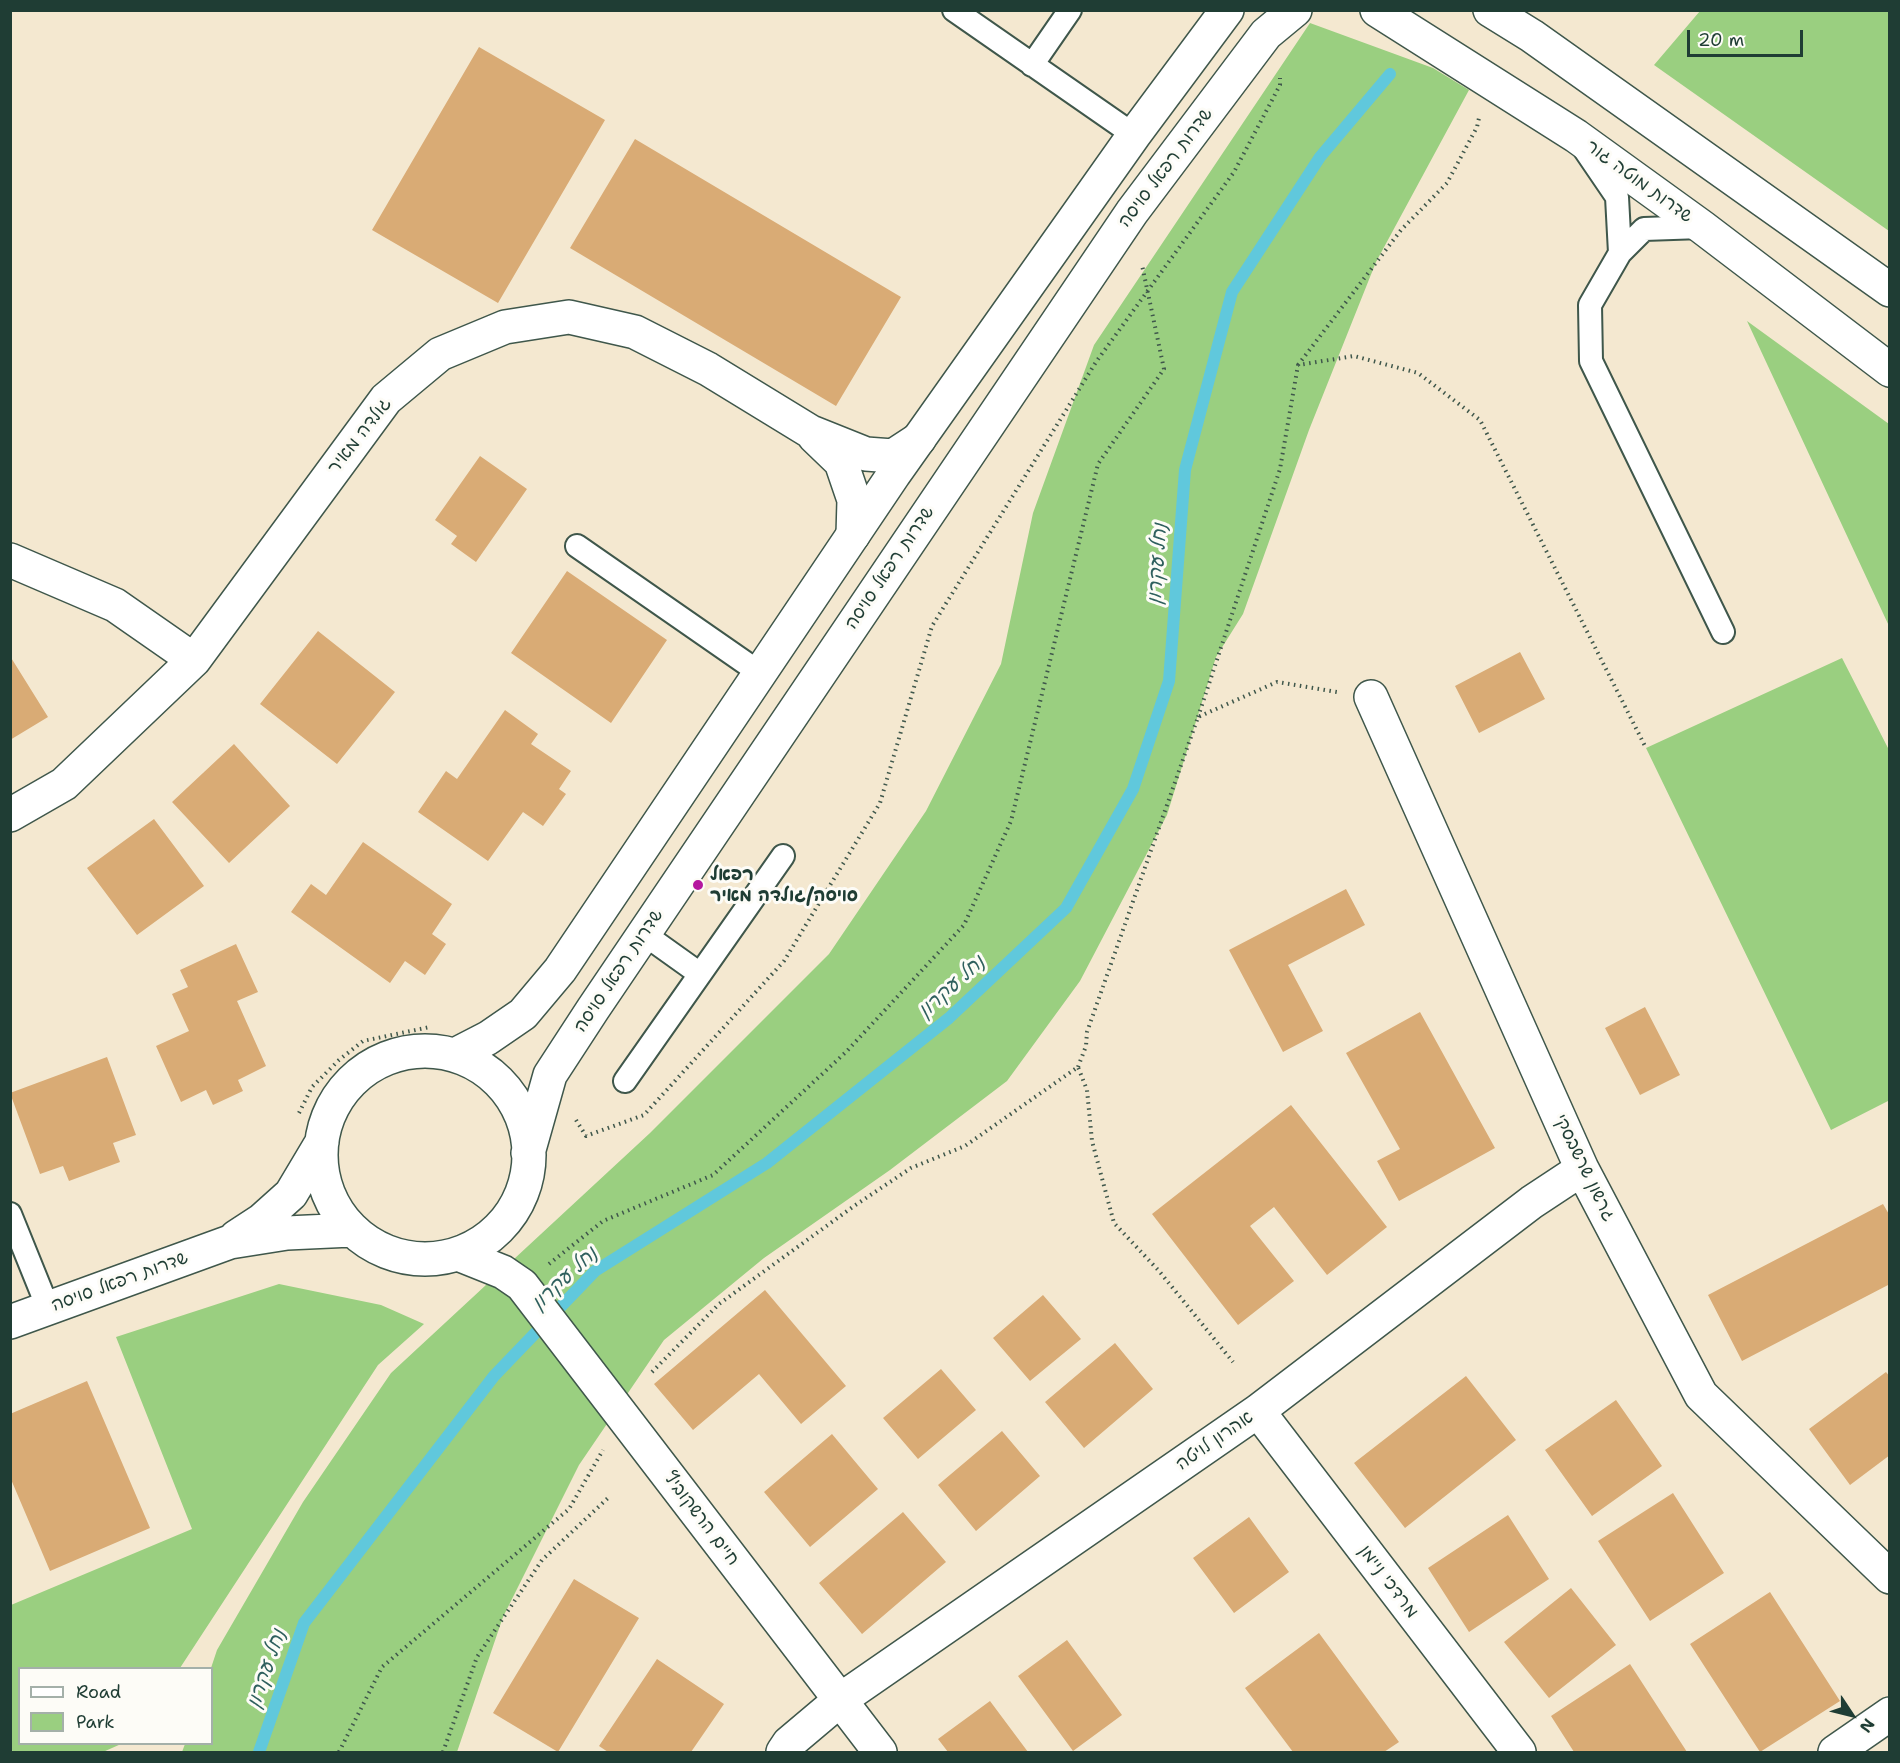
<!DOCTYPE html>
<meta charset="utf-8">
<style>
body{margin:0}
#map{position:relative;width:1900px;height:1763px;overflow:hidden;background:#f4e8d0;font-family:"Shantell Sans",sans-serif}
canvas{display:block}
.frame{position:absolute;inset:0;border:12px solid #1f3d34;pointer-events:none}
.legend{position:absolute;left:18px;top:1667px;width:195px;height:78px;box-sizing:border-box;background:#fdfcf7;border:2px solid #a4b0a9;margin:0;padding:8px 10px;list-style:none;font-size:18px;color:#1f3d34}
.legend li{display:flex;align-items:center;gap:12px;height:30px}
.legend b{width:30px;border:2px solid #a4b0a9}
.north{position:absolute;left:1822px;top:1685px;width:60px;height:60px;-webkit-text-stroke:4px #fdfcf7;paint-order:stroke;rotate:125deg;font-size:16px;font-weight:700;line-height:24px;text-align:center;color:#1f3d34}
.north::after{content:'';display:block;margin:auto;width:21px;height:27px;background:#1f3d34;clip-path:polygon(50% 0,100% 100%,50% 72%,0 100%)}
.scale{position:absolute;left:1687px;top:30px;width:116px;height:27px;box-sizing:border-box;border:3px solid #1f3d34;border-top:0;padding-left:8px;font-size:18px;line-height:21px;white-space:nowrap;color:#1f3d34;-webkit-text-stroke:4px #fdfcf7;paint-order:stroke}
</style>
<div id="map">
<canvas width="1900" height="1763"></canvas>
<div class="frame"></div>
<ul class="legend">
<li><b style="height:8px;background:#fff"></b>Road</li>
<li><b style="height:16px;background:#9acf80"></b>Park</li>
</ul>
<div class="north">N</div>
<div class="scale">20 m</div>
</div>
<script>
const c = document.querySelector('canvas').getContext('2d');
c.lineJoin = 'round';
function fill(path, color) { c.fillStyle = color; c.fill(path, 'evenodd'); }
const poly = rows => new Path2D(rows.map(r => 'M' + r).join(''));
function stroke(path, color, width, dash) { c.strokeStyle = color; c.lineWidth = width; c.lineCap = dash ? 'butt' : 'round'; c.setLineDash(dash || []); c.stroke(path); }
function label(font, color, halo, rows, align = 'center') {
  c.font = font + ' "Shantell Sans","Playpen Sans Hebrew",sans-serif'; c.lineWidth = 6; c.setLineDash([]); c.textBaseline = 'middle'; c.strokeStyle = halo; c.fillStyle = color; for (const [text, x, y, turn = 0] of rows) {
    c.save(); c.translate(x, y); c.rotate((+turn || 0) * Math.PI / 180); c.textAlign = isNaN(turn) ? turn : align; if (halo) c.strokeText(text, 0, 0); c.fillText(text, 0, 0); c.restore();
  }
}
fill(poly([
 [1700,11,1889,11,1889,231,1654,65],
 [1310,23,1433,68,1469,90,1376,262,1309,430,1243,614,1216,657,1167,815,1080,981,1007,1081,890,1170,764,1258,664,1340,579,1465,503,1617,457,1752,182,1752,185,1744,212,1744,211,1668,217,1650,303,1502,391,1373,650,1133,829,954,926,811,1001,664,1033,513,1094,345],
 [1747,321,1889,424,1889,626],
 [1842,658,1889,750,1890,1100,1831,1130,1646,748],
 [279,1284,381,1305,424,1324,378,1365,180,1668,20,1668,20,1744,121,1744,103,1752,13,1752,10,1747,11,1605,192,1529,116,1337]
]), '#9acf80');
stroke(poly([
 [259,1752,304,1623,494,1376,595,1271,767,1163,949,1018,1066,908,1133,789,1169,681,1185,470,1232,292,1320,157,1390,74]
]), '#60c8dc', 12);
fill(poly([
 [479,47,605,120,498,303,372,230],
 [635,139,901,297,836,406,570,248],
 [480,456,527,489,476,562,451,544,457,536,435,520],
 [567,571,667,640,611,723,511,653],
 [318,631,395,692,337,764,260,704],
 [1520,652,1545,699,1479,733,1455,686],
 [10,656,48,717,10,740],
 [505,710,538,734,531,744,571,771,559,789,566,794,543,826,523,812,488,861,418,812,446,771,457,779],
 [234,744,290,806,229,863,172,802],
 [154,819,204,886,137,935,87,868],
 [363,842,452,904,432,934,446,944,425,975,405,961,390,983,291,912,311,884,326,895],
 [1346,889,1365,925,1288,965,1323,1031,1283,1052,1229,950],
 [236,944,258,992,237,1001,266,1066,238,1080,243,1091,213,1105,206,1090,181,1102,156,1046,189,1031,172,994,188,987,180,970],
 [1645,1007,1680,1075,1640,1095,1605,1028],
 [1420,1012,1495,1148,1399,1201,1377,1161,1400,1149,1346,1053],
 [107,1057,136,1135,113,1143,120,1162,69,1181,63,1166,40,1174,10,1093],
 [1291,1105,1387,1227,1327,1275,1274,1207,1250,1226,1294,1281,1238,1325,1152,1214],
 [1883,1204,1890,1216,1890,1284,1742,1361,1708,1295],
 [765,1290,846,1386,801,1424,759,1374,693,1430,654,1384],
 [1043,1295,1081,1339,1030,1381,993,1338],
 [1115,1343,1153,1389,1084,1448,1045,1402],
 [941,1369,976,1410,918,1459,883,1418],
 [1886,1372,1890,1377,1890,1455,1850,1485,1809,1429],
 [1466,1376,1516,1440,1405,1528,1354,1463],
 [87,1381,150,1528,50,1571,10,1477,10,1414],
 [1616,1400,1662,1466,1592,1516,1545,1450],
 [1002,1431,1040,1476,976,1531,938,1485],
 [832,1434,878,1489,810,1547,764,1492],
 [1673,1493,1724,1573,1650,1621,1598,1541],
 [903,1512,946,1562,862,1634,819,1583],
 [1508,1515,1549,1579,1469,1632,1428,1568],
 [1249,1517,1289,1572,1234,1613,1193,1558],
 [574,1579,639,1618,558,1752,493,1713],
 [1571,1588,1616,1645,1549,1698,1504,1642],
 [1770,1592,1840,1701,1760,1752,1690,1644],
 [1319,1633,1399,1742,1384,1752,1293,1752,1245,1688],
 [1067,1640,1122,1715,1073,1751,1018,1676],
 [657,1659,724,1704,691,1752,608,1752,599,1746],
 [1630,1664,1687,1752,1574,1752,1551,1716],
 [990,1701,1028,1752,948,1752,938,1739]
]), '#d9ab75');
const lane = poly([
 [954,10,1134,135],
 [1032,65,1070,10],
 [1585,150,1617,197,1620,253],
 [1702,227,1644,229,1620,253,1590,305,1591,361,1723,632],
 [577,546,760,673],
 [644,934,700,974],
 [625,1081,783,856],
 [10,1214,48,1308]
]);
const street = poly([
 [814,436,841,462,854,500,853,535],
 [10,560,115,605,194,660],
 [1371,697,1582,1169,1701,1395,1890,1577],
 [10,815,64,784,194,660,386,399,440,354,505,327,569,317,635,332,708,369,811,432,866,454,893,456,919,439],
 [1258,1411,1519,1752],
 [783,1752,789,1743,840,1700,1258,1411,1532,1202,1582,1169],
 [1835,1752,1890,1714]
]);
const secondary = poly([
 [1377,10,1576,136,1702,227,1890,370],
 [1490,10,1532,36,1890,290],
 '321 1155a104 104 0 1 1 208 0a104 104 0 1 1-208 0Z',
 [455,1055,488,1038,523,1014,560,970,894,474,1134,135,1227,10],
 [528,1153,550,1075,593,1009,1132,212,1266,34,1295,10],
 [236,1237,262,1220,291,1194,322,1142],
 [458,1254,503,1272,522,1285,880,1752],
 [10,1322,230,1242,287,1233,352,1230]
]);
stroke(lane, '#3f574b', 26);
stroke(street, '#3f574b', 36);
stroke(secondary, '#3f574b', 36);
stroke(poly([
 [1298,365,1401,230,1447,183,1477,127,1479,118],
 [1198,717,1280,469,1298,365,1354,356,1418,373,1480,420,1646,748],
 [1078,1067,1086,1046,1087,1032,1198,717,1277,682,1337,692],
 [299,1113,312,1087,339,1060,363,1041,430,1027],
 [576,1120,586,1136,644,1115,784,961,880,803,932,626,1096,362,1234,172,1280,85,1280,78],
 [549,1264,603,1221,713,1175,846,1052,964,925,1011,821,1098,464,1164,369,1142,265],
 [652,1372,719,1304,854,1206,911,1168,965,1146,1078,1067,1087,1090,1092,1141,1114,1223,1159,1271,1233,1362],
 [339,1752,382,1667,569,1509,603,1450],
 [443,1752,477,1657,542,1560,609,1497]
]), '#3f574b', 4, [1.5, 4.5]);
stroke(lane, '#fff', 22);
stroke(street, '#fff', 33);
stroke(secondary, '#fff', 33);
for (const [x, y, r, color] of [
 [698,885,6,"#b5179e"]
]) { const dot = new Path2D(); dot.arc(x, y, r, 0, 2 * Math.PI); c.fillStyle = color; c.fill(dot); stroke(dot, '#fdfcf7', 2); }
label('18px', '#1f3d34', '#fdfcf7', [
 ["שדרות רפאל סויסה",1166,168,-53],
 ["שדרות מוטה גור",1639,182,36],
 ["גולדה מאיר",360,436,-52],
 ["שדרות רפאל סויסה",890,568,-56],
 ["שדרות רפאל סויסה",619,971,-56],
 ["גרשון שרשבסקי",1584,1168,64],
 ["שדרות רפאל סויסה",120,1282,-20],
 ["אהרון לויטה",1215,1441,-35],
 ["חיים הרשקוביץ",701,1519,53],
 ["מרדכי ניימן",1388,1582,53]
]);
label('bold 18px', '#1f3d34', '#fdfcf7', [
 ["רפאל",710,875],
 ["סויסה/גולדה מאיר",710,896]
], 'left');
label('italic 20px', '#2f605e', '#fdfcf7', [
 ["נחל עקרון",1158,564,-86],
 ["נחל עקרון",952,987,-42],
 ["נחל עקרון",565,1279,-43],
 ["נחל עקרון",267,1669,-71]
]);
</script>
